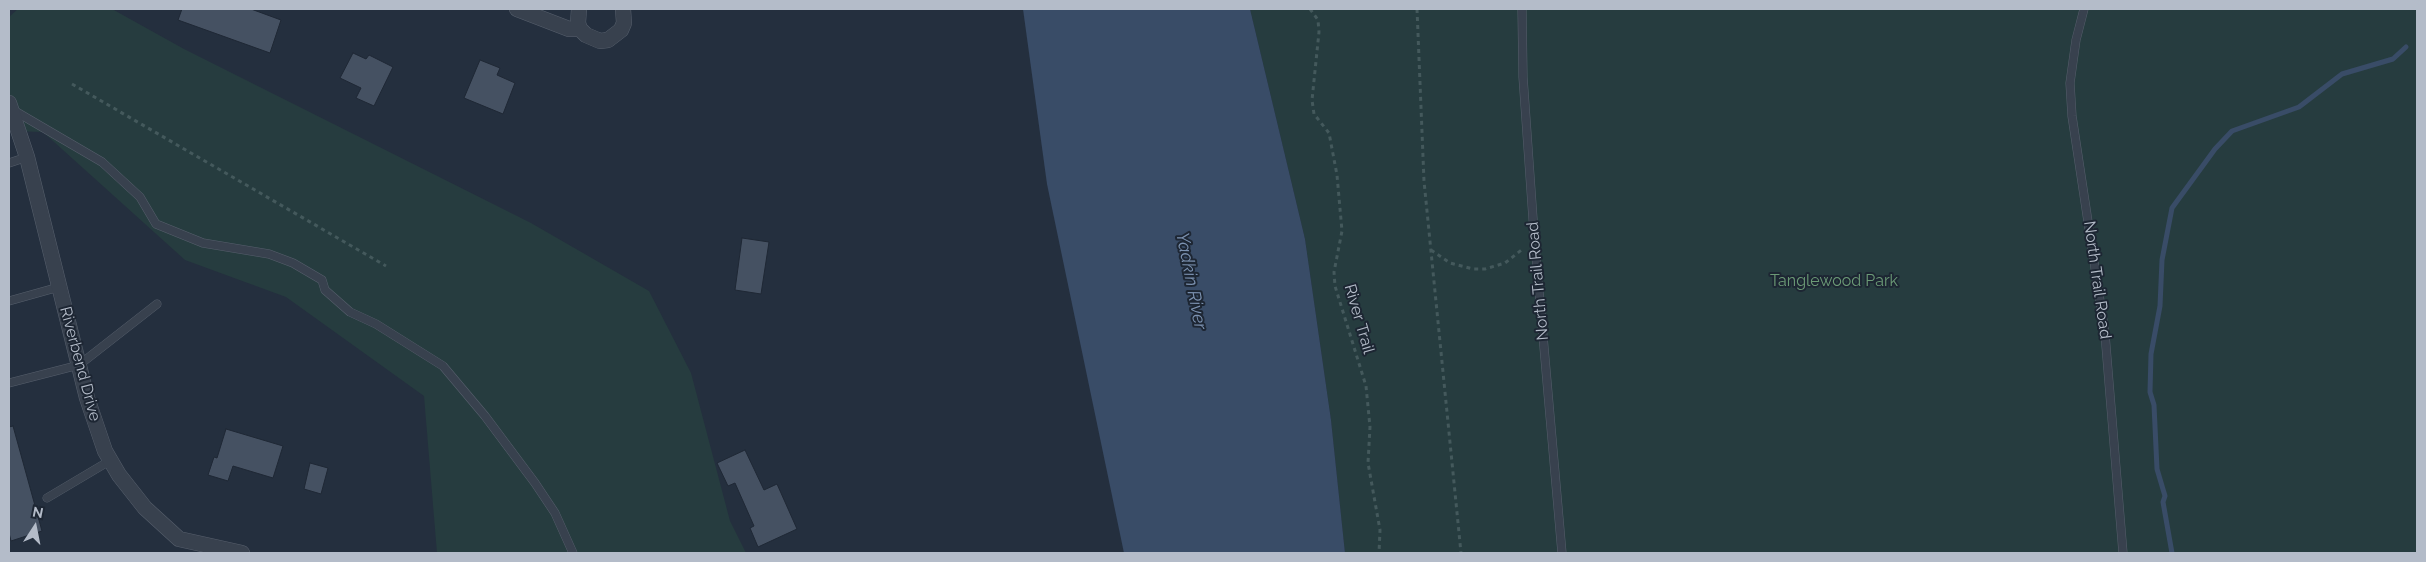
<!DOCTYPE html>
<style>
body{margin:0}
#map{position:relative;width:2426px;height:562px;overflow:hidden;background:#242f3e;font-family:Raleway,sans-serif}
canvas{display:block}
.frame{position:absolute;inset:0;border:10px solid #b4bcc9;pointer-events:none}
.north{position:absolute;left:10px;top:502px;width:50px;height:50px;-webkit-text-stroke:4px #1d2633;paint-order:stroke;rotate:11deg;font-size:14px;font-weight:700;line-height:20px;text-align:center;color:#b4bcc9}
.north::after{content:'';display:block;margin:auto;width:18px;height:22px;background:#b4bcc9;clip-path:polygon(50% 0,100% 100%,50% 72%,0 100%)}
</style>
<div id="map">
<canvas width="2426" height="562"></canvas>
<div class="frame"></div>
<div class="north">N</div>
</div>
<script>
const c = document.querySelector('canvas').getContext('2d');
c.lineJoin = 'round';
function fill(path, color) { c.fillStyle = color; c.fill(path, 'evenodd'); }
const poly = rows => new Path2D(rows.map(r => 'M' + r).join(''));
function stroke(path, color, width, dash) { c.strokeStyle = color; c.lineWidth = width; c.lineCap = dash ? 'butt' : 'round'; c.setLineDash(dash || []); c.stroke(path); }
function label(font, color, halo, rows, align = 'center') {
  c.font = font + ' Raleway,sans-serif'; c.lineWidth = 4; c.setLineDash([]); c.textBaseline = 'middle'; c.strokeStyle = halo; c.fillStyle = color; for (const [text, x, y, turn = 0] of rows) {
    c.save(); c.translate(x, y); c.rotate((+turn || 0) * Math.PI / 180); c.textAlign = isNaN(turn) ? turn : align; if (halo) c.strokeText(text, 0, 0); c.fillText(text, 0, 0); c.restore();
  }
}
fill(poly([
 [18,9,112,9,184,49,531,223,649,291,691,373,730,521,746,553,437,553,424,396,286,297,185,260,43,132,9,131,9,17],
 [1250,9,2417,9,2417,553,1345,553,1331,420,1305,239]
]), '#263c3f');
fill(poly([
 [1023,9,1250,9,1305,239,1331,420,1345,553,1124,553,1047,184]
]), '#394c67');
stroke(poly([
 [2172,553,2163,502,2165,496,2157,469,2154,405,2150,392,2151,354,2160,306,2162,260,2172,208,2215,149,2232,131,2299,107,2342,74,2393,59,2406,47]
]), '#394c67', 5);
const building = poly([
 [182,9,251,9,281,20,270,53,178,20,182,9],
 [353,53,366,59,369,55,393,67,374,106,356,98,361,88,340,78,353,53],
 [480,60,500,68,497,75,515,83,503,114,464,98,480,60],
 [742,238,769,242,761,294,735,290,742,238],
 [13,426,42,531,11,541,9,533,9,427,13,426],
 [226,429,283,446,273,478,233,466,228,481,208,475,214,457,217,458,226,429],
 [745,450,764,490,777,484,797,529,758,547,750,528,754,526,735,483,728,486,717,463,745,450],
 [310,463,328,468,321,494,304,489,310,463]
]);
fill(building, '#455162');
stroke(building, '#1f2835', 1);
const service = poly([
 [1522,9,1523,77,1534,233,1562,553],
 [2084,9,2076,40,2070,83,2072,116,2105,334,2123,553],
 [13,110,102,162,140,197,156,224,203,243,269,254,293,263,322,280,325,290,350,312,376,324,443,366,485,416,535,483,555,513,573,553],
 [9,163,27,157],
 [9,301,59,287],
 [9,383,79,365,157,304],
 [47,498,111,460]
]);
const minor = poly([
 [517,9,569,29,580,29],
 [579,9,578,23,580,29,586,35,600,41,608,40,621,30,624,23,623,9],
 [9,103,27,157,87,398,105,451,119,475,145,508,179,539,242,553]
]);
stroke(service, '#565f6c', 9);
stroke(minor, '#565f6c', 16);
stroke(poly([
 [1310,9,1318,20,1319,32,1312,100,1314,114,1329,133,1337,175,1342,231,1334,272,1335,286,1366,386,1370,427,1368,463,1380,530,1379,553],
 [1417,9,1424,181,1461,553],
 [72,84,386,266],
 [1431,250,1450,263,1473,269,1485,269,1505,263,1524,248]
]), '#44595c', 3, [4, 4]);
stroke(service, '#38414e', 8);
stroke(minor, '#38414e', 15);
label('16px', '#b4bcc9', '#1d2633', [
 ["North Trail Road",2097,280,82],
 ["North Trail Road",1538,281,-95],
 ["River Trail",1359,319,74],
 ["Riverbend Drive",80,364,75]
]);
label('16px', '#6b9a76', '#1d2633', [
 ["Tanglewood Park",1834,281]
]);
label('italic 18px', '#7c92b1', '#1d2633', [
 ["Yadkin River",1191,281,79]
]);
</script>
